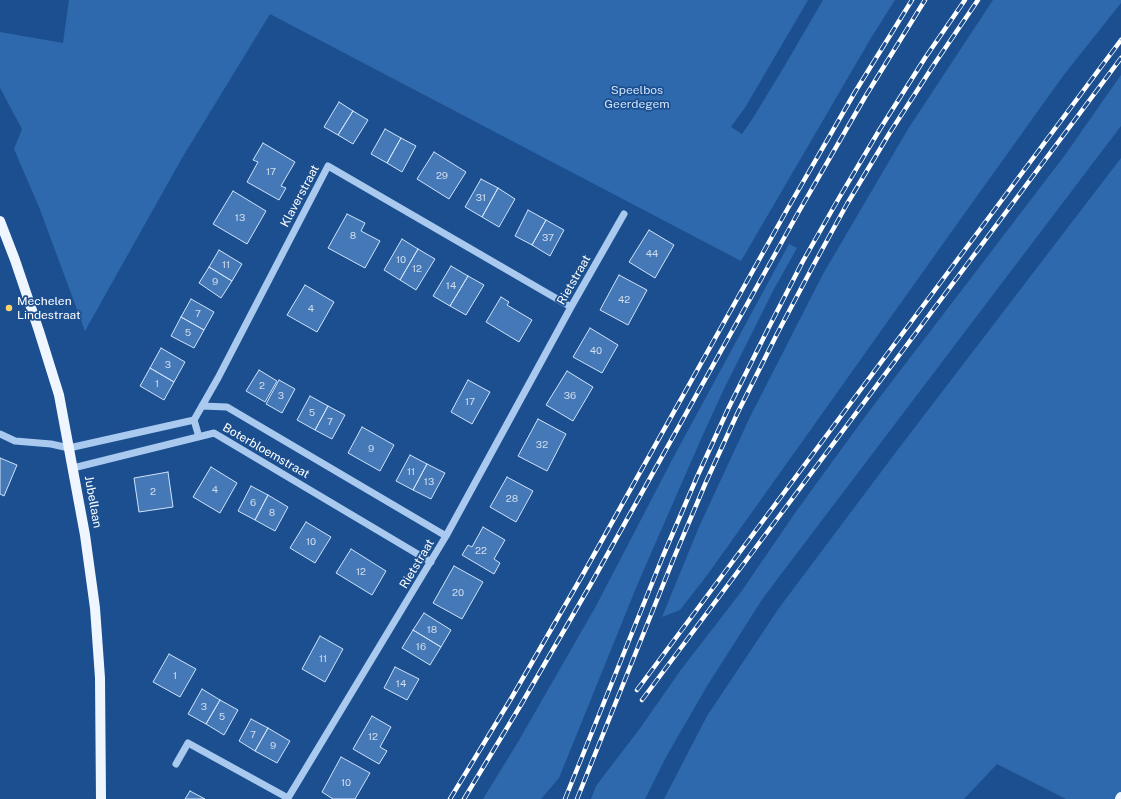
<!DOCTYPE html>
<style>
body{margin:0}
canvas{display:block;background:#1b4f8f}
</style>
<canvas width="1121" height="799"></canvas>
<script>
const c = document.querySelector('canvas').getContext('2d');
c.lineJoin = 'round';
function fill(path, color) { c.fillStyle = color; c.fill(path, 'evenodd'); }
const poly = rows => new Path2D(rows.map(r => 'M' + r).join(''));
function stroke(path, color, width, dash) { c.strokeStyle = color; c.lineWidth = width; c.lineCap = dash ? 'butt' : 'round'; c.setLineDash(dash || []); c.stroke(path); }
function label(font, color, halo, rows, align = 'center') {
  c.font = font + ' "Public Sans",sans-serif'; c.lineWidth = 3.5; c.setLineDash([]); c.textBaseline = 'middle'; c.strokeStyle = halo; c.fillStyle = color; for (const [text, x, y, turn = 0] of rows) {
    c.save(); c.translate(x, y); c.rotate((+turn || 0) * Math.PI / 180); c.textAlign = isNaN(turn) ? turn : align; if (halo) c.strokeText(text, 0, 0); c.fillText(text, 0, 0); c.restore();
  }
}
fill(poly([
 [69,0,808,0,746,106,731,127,742,134,753,118,784,67,823,0,895,0,871,38,741,261,270,14,182,158,85,331,39,207,14,149,22,129,0,88,0,32,63,43],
 [993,0,1121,0,1121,3,1063,76,952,231,708,574,680,610,662,617,699,527,750,417,823,274,908,129],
 [1121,75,1121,126,763,598,707,686,666,757,645,799,591,799,596,786,641,727,680,671,741,592,795,513,867,414,1065,155],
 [1121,158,1121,799,1066,799,997,764,964,799,664,799,707,716,779,608,896,452],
 [789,244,797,248,774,289,724,389,701,439,638,583,559,778,541,799,483,799,518,742,596,606,673,458]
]), '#2e69ad');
const building = poly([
 [339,102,353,111,338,135,324,127,339,102],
 [353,111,368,120,353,144,338,135,353,111],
 [385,129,401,138,387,163,371,154,385,129],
 [401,138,416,146,402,172,387,163,401,138],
 [263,143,295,162,281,186,286,188,279,200,247,182,258,162,253,160,263,143],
 [434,152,466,172,449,199,417,179,434,152],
 [481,179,498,188,482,217,465,207,481,179],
 [498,188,515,199,499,227,482,217,498,188],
 [233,191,266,211,247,244,213,224,233,191],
 [528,210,546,220,532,245,515,236,528,210],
 [347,214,365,223,361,231,380,241,365,268,328,248,347,214],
 [546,220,564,230,550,256,532,245,546,220],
 [649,230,674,245,655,278,629,262,649,230],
 [402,239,418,249,400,280,384,270,402,239],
 [418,249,435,259,416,290,400,280,418,249],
 [219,250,242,264,232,281,209,267,219,250],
 [451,266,468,276,450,306,433,296,451,266],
 [209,267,232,281,221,298,199,283,209,267],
 [619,275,647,290,628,325,600,310,619,275],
 [468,276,484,285,466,315,450,306,468,276],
 [305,285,334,302,317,332,287,315,305,285],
 [501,297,509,302,507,305,532,320,519,342,486,322,501,297],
 [191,299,214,312,204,330,181,317,191,299],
 [181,317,204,330,194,348,171,336,181,317],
 [590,328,618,345,602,373,573,357,590,328],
 [161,348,185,362,174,382,150,368,161,348],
 [150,368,174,382,164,400,140,386,150,368],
 [259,370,277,381,265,402,246,391,259,370],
 [567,371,593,387,573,421,546,405,567,371],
 [279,380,295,389,282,413,266,404,279,380],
 [468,380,490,392,472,424,451,412,468,380],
 [310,396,328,406,315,430,297,420,310,396],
 [328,406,345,415,332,439,315,430,328,406],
 [538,419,566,434,547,471,518,456,538,419],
 [362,427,394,445,380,471,348,453,362,427],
 [410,455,427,464,413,490,396,481,410,455],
 [0,458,17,465,4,496,0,494,0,458],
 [427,464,445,473,431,499,413,490,427,464],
 [211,467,237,483,220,513,193,497,211,467],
 [168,472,173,507,139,512,134,478,168,472],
 [507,477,533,491,516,522,490,507,507,477],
 [251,486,268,495,255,520,238,511,251,486],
 [268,495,288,507,275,531,255,520,268,495],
 [306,522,331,537,315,563,290,548,306,522],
 [483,527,505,540,494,559,500,563,494,574,462,555,468,545,472,547,483,527],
 [351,549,386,571,372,595,336,573,351,549],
 [454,566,483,582,462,619,433,603,454,566],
 [424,613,451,630,441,647,413,630,424,613],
 [413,630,441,647,430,665,402,648,413,630],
 [320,636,343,649,325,682,302,669,320,636],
 [169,654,196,669,180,697,153,682,169,654],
 [395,667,419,679,407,700,384,688,395,667],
 [202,689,220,700,206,724,188,714,202,689],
 [220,700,238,710,224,735,206,724,220,700],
 [372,716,391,727,380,747,387,751,379,764,353,749,372,716],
 [251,719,268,728,255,751,239,741,251,719],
 [268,728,290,741,277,763,255,751,268,728],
 [341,757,370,773,355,799,333,799,322,792,341,757],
 [190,791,205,799,185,799,190,791]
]);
fill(building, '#4478b7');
stroke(building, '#cfe3fa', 1);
stroke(poly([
 [202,406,227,407,446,536],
 [0,434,15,441,51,444,69,448,194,420],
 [199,437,194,420,218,378,328,166,571,307],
 [73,468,214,433,431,562],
 [176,764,188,743,288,798,446,536,571,307,624,214]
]), '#a9c9ee', 7);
stroke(poly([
 [0,221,15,260,39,331,59,395,85,535,95,608,100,678,101,799],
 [1120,799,1121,797]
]), '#f0f6ff', 10);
const rail = poly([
 [637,690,1121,40],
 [642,700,1121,58],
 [450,799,512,697,582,576,788,208,855,92,912,0],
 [464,799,522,703,592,582,798,213,865,97,925,0],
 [565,799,663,556,697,477,729,407,769,327,803,261,839,198,880,129,925,58,965,0],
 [577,799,673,560,706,482,738,412,778,332,813,266,847,204,889,134,935,63,978,0]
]);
stroke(rail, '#fff', 4.5);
stroke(rail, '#1b4f8f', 3, [9]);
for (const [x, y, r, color] of [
 [9,308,4,"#ffd166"]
]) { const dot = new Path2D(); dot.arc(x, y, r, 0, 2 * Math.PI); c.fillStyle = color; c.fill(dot); stroke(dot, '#1b4f8f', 1.5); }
label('10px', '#d0dded', null, [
 ["17",271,172],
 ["29",442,176],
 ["31",481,198],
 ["13",240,218],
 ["8",353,236],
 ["37",548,238],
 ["44",652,254],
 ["10",401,260],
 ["11",226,265],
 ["12",417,269],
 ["9",215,282],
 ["14",451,286],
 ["42",624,300],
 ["4",311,309],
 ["7",198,314],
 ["5",188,333],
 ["40",596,351],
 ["3",168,365],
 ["1",157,384],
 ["2",262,386],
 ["3",281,396],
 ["36",570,396],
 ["17",470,402],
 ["5",312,413],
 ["7",330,422],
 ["32",542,445],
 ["9",371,449],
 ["11",411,472],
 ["13",429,482],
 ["4",215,490],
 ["2",153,492],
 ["28",512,499],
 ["6",253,503],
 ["8",272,513],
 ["10",311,542],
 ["22",481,551],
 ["12",361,572],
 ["20",458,593],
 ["18",432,630],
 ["16",421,647],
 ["11",323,659],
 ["1",175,676],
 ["14",401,684],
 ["3",204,707],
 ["5",222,717],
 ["7",253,735],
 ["12",373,737],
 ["9",273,746],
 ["10",346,783]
]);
label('12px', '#cfe3fa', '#1b4f8f', [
 ["Speelbos",637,90],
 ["Geerdegem",637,104]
]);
label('12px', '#fff', '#1b4f8f', [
 ["Klaverstraat",300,196,-62],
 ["Rietstraat",574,280,-60],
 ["Boterbloemstraat",266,451,30],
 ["Jubellaan",93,502,80],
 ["Rietstraat",417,564,-59]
]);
label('12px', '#fff', '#1b4f8f', [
 ["Mechelen",17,301],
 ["Lindestraat",17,315]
], 'left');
</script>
